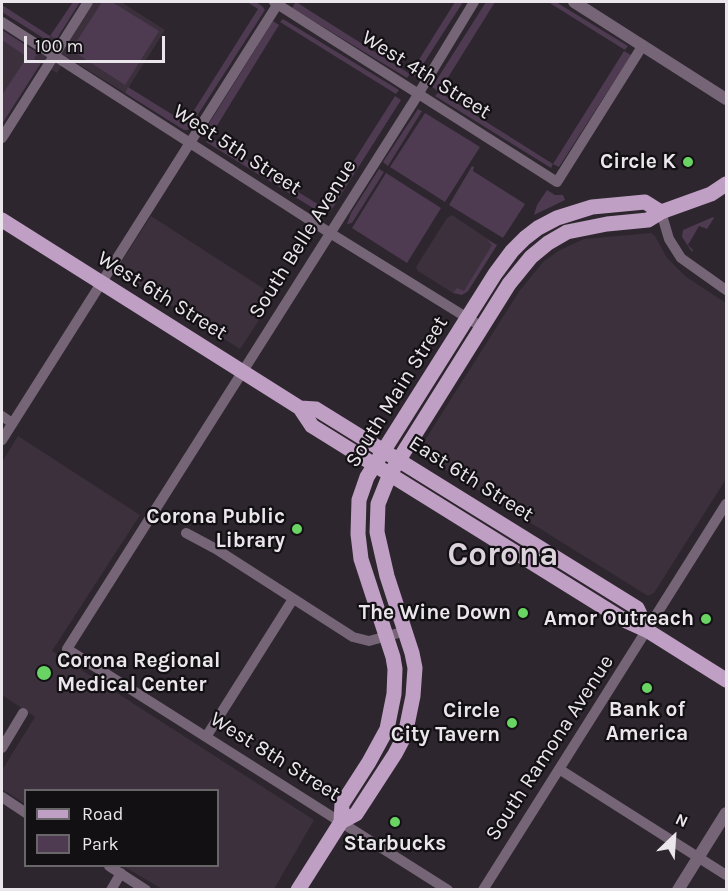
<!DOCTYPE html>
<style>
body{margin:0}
#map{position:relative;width:728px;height:891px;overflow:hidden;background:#2d262e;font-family:Karla,sans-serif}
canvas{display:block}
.frame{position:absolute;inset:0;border:3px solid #ebe6ec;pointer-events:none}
.legend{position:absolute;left:24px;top:789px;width:195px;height:78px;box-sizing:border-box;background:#131014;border:2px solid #69666a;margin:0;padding:8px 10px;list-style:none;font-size:18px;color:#ebe6ec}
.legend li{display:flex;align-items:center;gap:12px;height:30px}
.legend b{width:30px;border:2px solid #69666a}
.north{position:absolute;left:644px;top:807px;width:60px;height:60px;-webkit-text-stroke:4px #131014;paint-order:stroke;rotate:25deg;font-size:16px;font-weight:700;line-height:24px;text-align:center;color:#ebe6ec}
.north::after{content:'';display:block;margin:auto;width:21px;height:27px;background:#ebe6ec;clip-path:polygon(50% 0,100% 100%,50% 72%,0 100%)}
.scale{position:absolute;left:24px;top:36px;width:141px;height:27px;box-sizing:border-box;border:3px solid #ebe6ec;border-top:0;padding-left:8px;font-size:18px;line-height:21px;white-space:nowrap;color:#ebe6ec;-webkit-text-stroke:4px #131014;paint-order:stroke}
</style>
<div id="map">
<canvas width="728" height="891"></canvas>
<div class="frame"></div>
<ul class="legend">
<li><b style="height:8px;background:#c09fc4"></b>Road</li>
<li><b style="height:16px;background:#4e3a51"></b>Park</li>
</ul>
<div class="north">N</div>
<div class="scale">100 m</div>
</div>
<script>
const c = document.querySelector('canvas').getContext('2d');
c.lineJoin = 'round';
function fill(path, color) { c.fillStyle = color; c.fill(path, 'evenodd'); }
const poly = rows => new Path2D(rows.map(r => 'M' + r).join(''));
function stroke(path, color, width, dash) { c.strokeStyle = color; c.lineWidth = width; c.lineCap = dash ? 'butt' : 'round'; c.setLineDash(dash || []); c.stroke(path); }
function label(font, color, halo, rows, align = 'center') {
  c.font = font + ' Karla,sans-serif'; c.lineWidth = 4.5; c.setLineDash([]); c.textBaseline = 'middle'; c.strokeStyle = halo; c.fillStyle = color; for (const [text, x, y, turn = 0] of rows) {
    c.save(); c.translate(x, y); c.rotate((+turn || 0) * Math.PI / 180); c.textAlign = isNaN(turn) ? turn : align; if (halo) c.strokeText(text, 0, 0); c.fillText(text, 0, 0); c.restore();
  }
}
fill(poly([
 [94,2,121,2,165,30,125,93,67,57,57,73,40,63,5,119,2,117,2,30,39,54,51,36,66,45],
 [452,215,497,245,468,291,464,294,453,293,418,271,416,267,447,218],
 [151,216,275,296,240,349,115,271],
 [651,233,655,236,667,258,685,276,726,303,726,479,654,593,648,596,425,457,420,448,520,290,544,261,560,250,584,239],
 [18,436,140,515,52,651,314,820,274,889,162,889,123,866,218,866,218,790,26,790,25,804,2,789,2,770,35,717,2,695,2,462]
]), '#3b303c');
fill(poly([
 [73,2,80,2,56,40,51,36,48,41,2,12,2,5,50,36],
 [102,2,112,2,159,31,125,85,71,50],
 [247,2,256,2,263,7,265,10,188,130,184,130,125,93,128,87,186,123,258,9],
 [293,2,296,2,410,74,455,2,463,2,415,77,410,74,407,78,292,8,295,3],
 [486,2,495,2,439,92,553,164,624,51,631,55,559,167,553,164,551,168,435,96,439,92,432,87],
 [548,2,556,2,628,46,625,50],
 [283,19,399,90,396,94,280,22],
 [273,21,279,25,210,137,324,208,395,96,401,100,330,212,324,208,321,213,206,142,209,137,203,133],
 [2,30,38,53,34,59,41,63,2,124,2,95,27,57,2,40],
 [418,109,422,111,388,166,383,162],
 [425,113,480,147,445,202,390,167],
 [472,166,474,167,473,171,525,204,503,238,449,205],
 [379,169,384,172,352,223,347,224,351,213],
 [386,173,441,208,407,263,352,228],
 [547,190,555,195,563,195,565,200,534,215,537,205],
 [713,217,714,218,707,229,699,226,688,245,693,250,692,252,682,237,683,230],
 [487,240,497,245,468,291,462,295,453,293,457,288,464,291,492,245]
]), '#4e3a51');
stroke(poly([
 [274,2,557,182,643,45],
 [2,22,330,233,482,327],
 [2,138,88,2],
 [661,212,669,239,681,258,726,290],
 [2,416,12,423],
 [2,440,279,2],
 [186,533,216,549,353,637,369,641,406,631],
 [206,737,293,599],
 [2,748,23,713],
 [559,769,726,875],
 [2,797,26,813],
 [109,866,146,890],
 [111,890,121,873],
 [448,890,67,649,414,101,474,2],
 [483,890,726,504]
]), '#756576', 10);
stroke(poly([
 [574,2,726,99],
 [678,890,726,813]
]), '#756576', 12);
stroke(poly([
 [2,220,300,408,312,426,624,620,648,631,726,680],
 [300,408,316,409,637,608,648,631],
 [341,822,356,814,395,754,405,735,413,696,415,668,412,653,387,576,377,532,378,504,390,474,509,284,531,257,548,243,567,232,607,224,648,220,661,212,711,194,726,184],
 [298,890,341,822,342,804,369,762,387,729,394,694,395,669,393,657,361,559,358,534,359,500,367,477,495,274,512,251,525,238,538,228,557,218,592,207,645,202,661,212]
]), '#c09fc4', 15);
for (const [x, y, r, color] of [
 [688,162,6,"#69d464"],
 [297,529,6,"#69d464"],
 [523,613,6,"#69d464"],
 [706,619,6,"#69d464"],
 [44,673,8,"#69d464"],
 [647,688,6,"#69d464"],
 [512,723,6,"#69d464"],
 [395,822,6,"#69d464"]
]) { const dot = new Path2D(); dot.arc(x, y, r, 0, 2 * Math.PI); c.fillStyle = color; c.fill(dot); stroke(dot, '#131014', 2); }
label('21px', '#ebe6ec', '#131014', [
 ["West 4th Street",426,75,32],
 ["West 5th Street",237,150,33],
 ["South Belle Avenue",303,239,-58],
 ["West 6th Street",162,296,32],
 ["South Main Street",397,392,-58],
 ["East 6th Street",471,479,32],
 ["South Ramona Avenue",550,748,-57],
 ["West 8th Street",275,757,32]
]);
label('bold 21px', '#ebe6ec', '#131014', [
 ["Circle K",676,162],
 ["Corona Public",285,517],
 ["Library",285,541],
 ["The Wine Down",511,613],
 ["Amor Outreach",694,619],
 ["Corona Regional",57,661,"left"],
 ["Medical Center",57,685,"left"],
 ["Bank of",647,710,"center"],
 ["America",647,734,"center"],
 ["Circle",500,711],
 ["City Tavern",500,735],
 ["Starbucks",395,844,"center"]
], 'right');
label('bold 33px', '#dcd3dd', '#131014', [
 ["Corona",503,556]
]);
</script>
